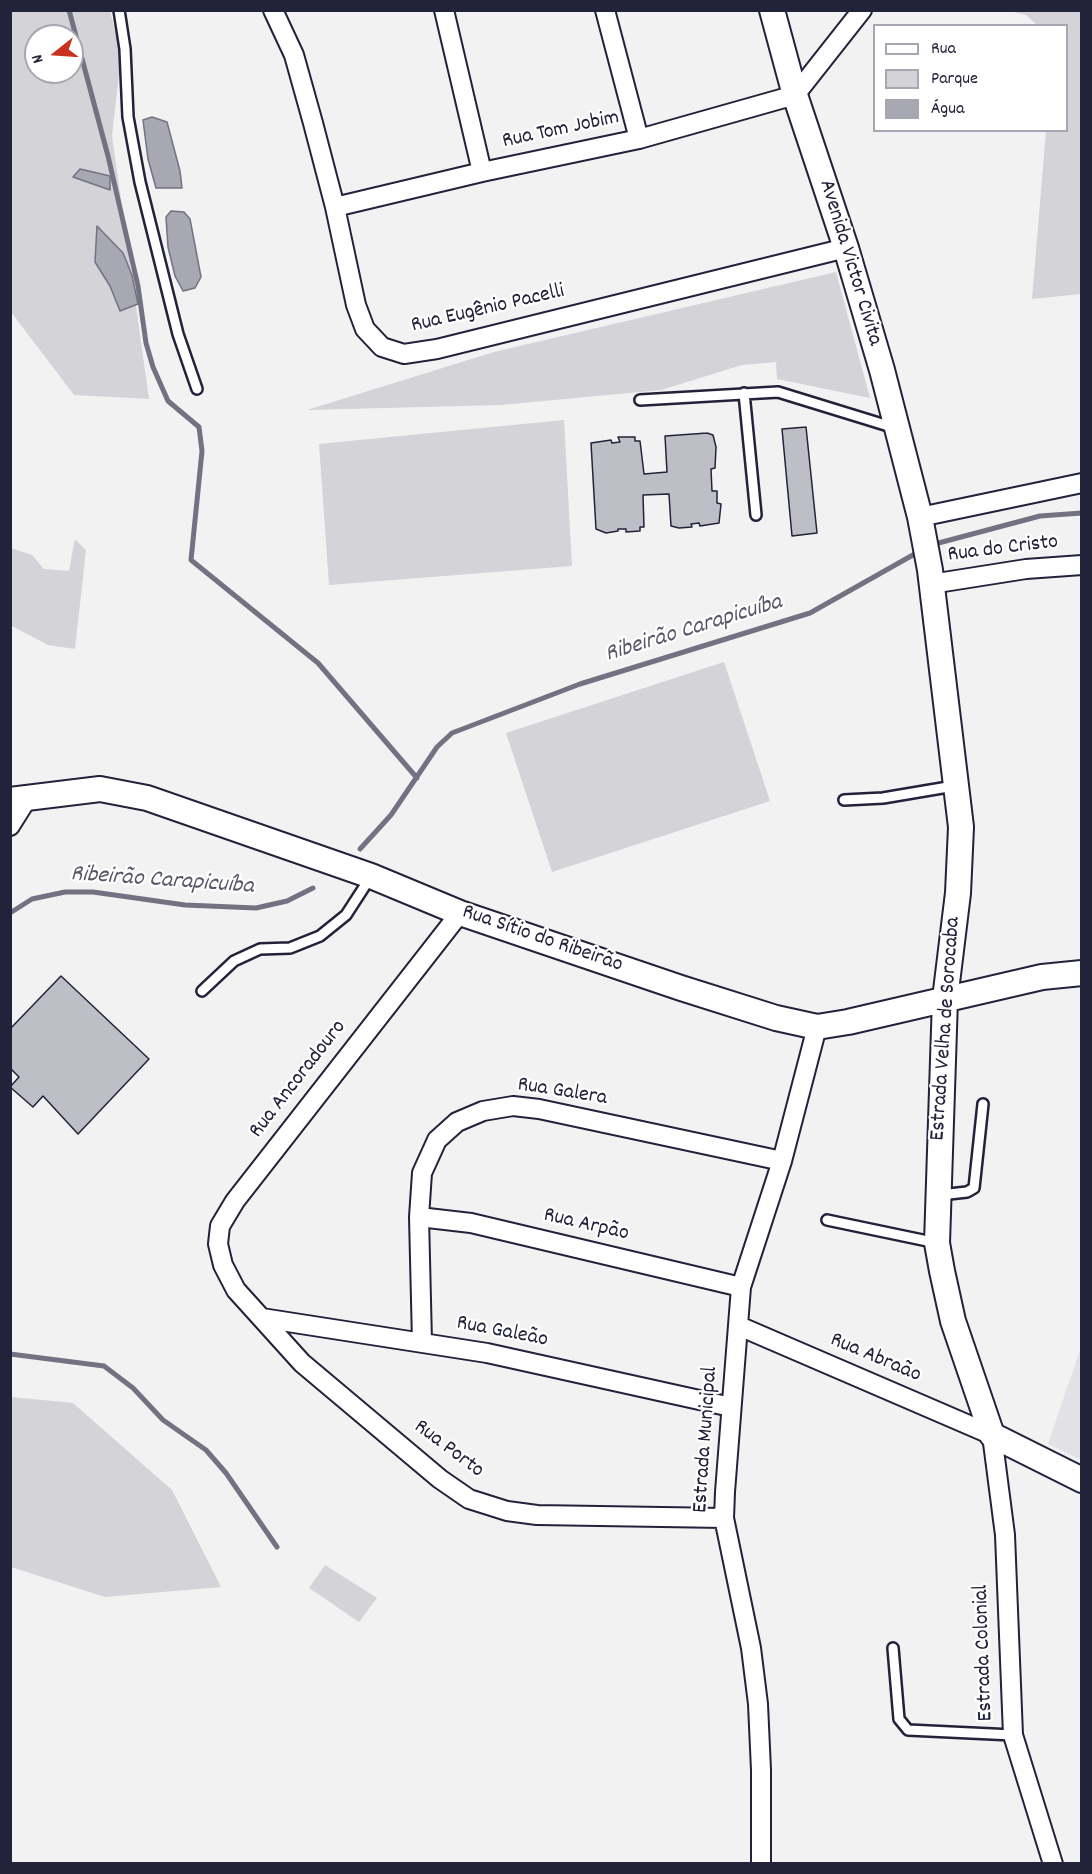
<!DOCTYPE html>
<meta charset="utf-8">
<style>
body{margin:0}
#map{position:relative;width:1092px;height:1874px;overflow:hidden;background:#f2f2f3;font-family:Dekko,sans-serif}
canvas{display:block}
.frame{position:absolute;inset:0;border:12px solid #22223b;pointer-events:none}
.legend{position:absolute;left:873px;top:24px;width:195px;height:108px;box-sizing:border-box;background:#fff;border:2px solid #a7a7b1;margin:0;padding:8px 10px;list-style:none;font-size:18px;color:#22223b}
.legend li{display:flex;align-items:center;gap:12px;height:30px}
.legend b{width:30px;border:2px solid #a7a7b1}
.north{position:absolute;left:24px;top:24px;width:60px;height:60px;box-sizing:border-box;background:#fff;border:2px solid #a7a7b1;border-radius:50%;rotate:253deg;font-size:16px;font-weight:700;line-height:24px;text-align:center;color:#22223b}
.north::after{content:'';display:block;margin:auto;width:21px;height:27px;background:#c8321e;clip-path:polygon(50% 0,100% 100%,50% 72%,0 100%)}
</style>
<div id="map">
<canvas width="1092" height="1874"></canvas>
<div class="frame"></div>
<ul class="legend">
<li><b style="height:8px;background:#fff"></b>Rua</li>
<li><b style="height:16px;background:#d3d3d8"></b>Parque</li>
<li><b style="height:16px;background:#a8a8b2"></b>Água</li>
</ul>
<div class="north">N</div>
</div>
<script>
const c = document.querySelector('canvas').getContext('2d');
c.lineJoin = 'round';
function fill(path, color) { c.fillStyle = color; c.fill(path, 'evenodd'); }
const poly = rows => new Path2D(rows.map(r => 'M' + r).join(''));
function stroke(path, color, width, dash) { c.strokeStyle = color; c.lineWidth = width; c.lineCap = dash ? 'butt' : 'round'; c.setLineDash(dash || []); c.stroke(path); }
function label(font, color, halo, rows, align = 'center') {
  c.font = font + ' Dekko,sans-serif'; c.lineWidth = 4.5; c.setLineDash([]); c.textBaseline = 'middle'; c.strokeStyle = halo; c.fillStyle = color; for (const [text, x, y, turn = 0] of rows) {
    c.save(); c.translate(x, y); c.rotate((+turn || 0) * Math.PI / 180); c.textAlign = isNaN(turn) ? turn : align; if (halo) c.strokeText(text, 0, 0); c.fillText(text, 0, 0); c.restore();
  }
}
fill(poly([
 [1081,1347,1081,1460,1048,1444]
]), '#e2e2e6');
fill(poly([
 [11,11,110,11,121,56,112,136,149,399,74,395,11,312],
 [36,36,72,36,72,72,36,72],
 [1010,11,1081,11,1081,294,1032,299,1046,131,1066,130,1066,26,1037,25,1026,15],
 [836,272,870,398,777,379,776,362,742,365,661,390,501,405,307,410,494,352],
 [564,420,572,566,329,585,319,444],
 [75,539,86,550,75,649,48,645,10,625,11,548,32,555,44,569,69,571],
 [724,662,770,801,552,872,506,733],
 [11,1397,73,1403,172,1490,221,1587,105,1597,11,1567],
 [325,1565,377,1598,359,1622,309,1588]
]), '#d3d3d8');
const water = poly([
 [152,117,167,122,180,171,182,188,156,188,148,159,143,120,152,117],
 [80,169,110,176,110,190,73,177,80,169],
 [171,211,184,212,190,219,201,277,195,288,183,291,175,276,168,247,166,217,171,211],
 [97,226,123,253,132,275,138,304,120,311,110,286,95,262,97,226]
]);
fill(water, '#a8a8b2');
stroke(water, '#727282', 1.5);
stroke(poly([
 [69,10,108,156,138,286,146,343,153,367,168,401,199,427,202,451,191,560,318,663,417,778],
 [931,545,1040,516,1082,513],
 [360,849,391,815,437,747,452,733,580,684,810,613,920,551],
 [10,913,32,899,65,892,93,892,185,905,256,908,287,901,313,888],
 [10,1354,104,1366,133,1388,163,1420,206,1450,226,1473,277,1547]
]), '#727282', 5);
const building = poly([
 [806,427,817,533,792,536,782,429,806,427],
 [707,433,713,435,716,447,715,468,711,469,712,491,717,491,717,503,721,504,719,523,700,526,699,523,691,524,692,527,679,528,671,526,669,494,643,495,644,527,640,527,640,531,626,532,626,529,618,529,618,531,606,533,596,529,591,443,611,440,612,443,620,442,618,437,635,437,635,441,640,441,644,474,667,472,665,436,707,433],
 [61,976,149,1059,78,1134,43,1096,33,1107,10,1087,19,1077,10,1068,10,1029,61,976]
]);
fill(building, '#bebec6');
stroke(building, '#22223b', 1.5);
const lane = poly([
 [119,10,125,49,128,117,140,182,178,334,197,389],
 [744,393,756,515],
 [640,400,778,392,895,428],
 [844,800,883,798,954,786],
 [202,991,234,961,260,949,290,948,320,936,346,915,370,878],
 [940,1195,967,1192,974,1188,983,1104],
 [827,1220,937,1243],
 [893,1648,899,1719,908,1730,1013,1735]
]);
const street = poly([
 [273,10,294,55,313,123,335,207,356,305,365,329,382,347,404,354,437,349,846,248],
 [444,10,482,172],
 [605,10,639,139],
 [335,207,482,172,639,139,795,95,862,10],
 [920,517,1082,483],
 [931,584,1026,569,1082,565],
 [10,826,27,799],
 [460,913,235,1201,220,1226,218,1244,223,1265,236,1290,302,1363,440,1479,469,1499,507,1511,537,1515,724,1518],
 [419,1217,471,1223,741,1287],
 [262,1318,487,1353,731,1407],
 [739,1326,992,1435,1005,1535,1013,1735,1053,1864],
 [422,1342,419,1217,422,1173,437,1140,457,1122,483,1111,513,1106,539,1109,782,1161],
 [761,1864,761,1770,758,1704,751,1648,724,1518,725,1492,741,1287,782,1161,817,1027]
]);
const secondary = poly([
 [772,10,795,95,846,248,882,370,920,517,930,570,961,827,958,893,945,999,937,1243,942,1271,953,1321,992,1435,1082,1480],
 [10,800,100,789,147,798,371,876,460,913,681,988,776,1018,817,1027,848,1022,1042,977,1082,973]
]);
stroke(lane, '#22223b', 14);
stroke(street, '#22223b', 22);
stroke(secondary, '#22223b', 28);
stroke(lane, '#fff', 9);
stroke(street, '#fff', 18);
stroke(secondary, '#fff', 24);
label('22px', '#22223b', '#fff', [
 ["Rua Tom Jobim",561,131,-12],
 ["Avenida Victor Civita",849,263,73],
 ["Rua Eugênio Pacelli",488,310,-13],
 ["Rua do Cristo",1003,550,-7],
 ["Rua Sítio do Ribeirão",542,940,19],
 ["Estrada Velha de Sorocaba",947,1029,-86],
 ["Rua Ancoradouro",299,1080,-52],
 ["Rua Galera",562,1093,9],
 ["Rua Arpão",586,1226,13],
 ["Rua Galeão",502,1333,11],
 ["Rua Abraão",875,1359,23],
 ["Estrada Municipal",707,1440,-86],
 ["Rua Porto",448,1450,37],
 ["Estrada Colonial",985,1653,-92]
]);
label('italic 24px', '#58586b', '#fff', [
 ["Ribeirão Carapicuíba",694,630,-17],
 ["Ribeirão Carapicuíba",162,882,4]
]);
</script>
